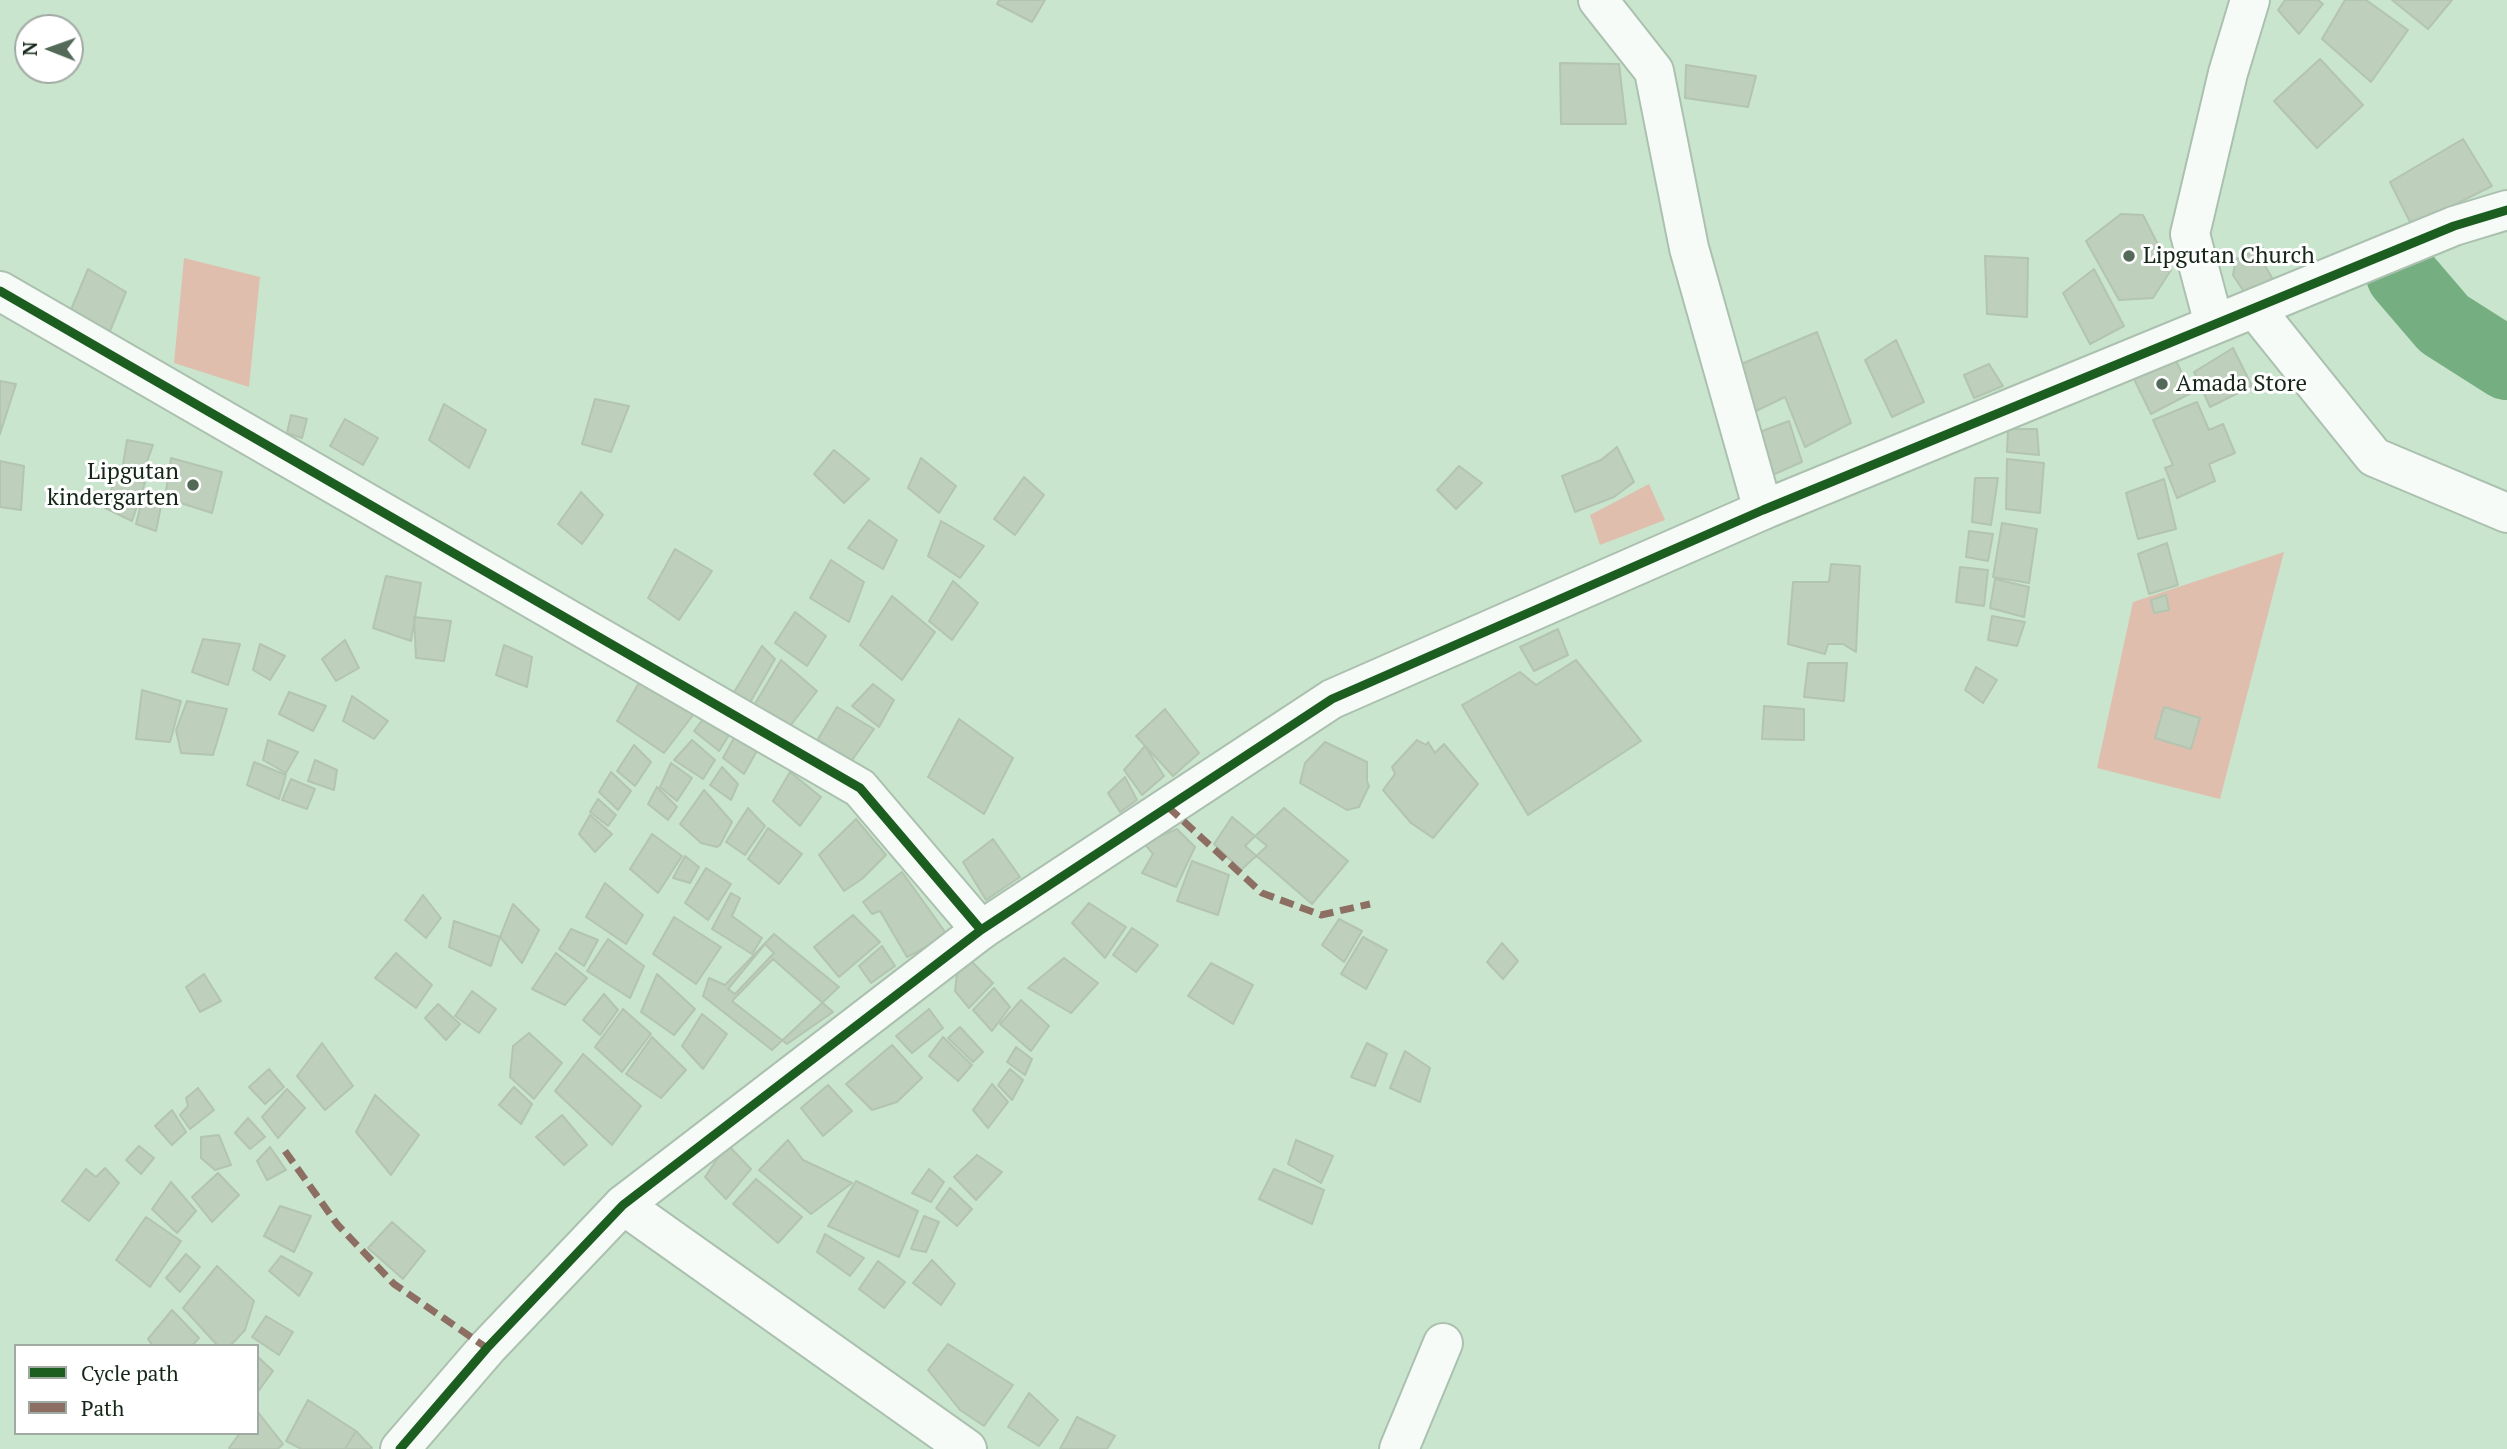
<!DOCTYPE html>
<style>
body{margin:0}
#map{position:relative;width:2507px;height:1449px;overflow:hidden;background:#cae5ce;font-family:"PT Serif",serif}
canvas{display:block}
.legend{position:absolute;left:14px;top:1344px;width:245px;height:91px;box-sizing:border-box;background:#fff;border:2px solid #a1a9a3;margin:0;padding:9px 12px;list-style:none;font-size:21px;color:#152718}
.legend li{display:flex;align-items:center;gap:14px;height:35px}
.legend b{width:35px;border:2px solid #a1a9a3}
.north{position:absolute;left:14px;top:14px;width:70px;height:70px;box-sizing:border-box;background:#fff;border:2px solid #a1a9a3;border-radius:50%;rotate:271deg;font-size:19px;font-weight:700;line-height:28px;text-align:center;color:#152718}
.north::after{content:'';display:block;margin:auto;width:24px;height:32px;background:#546a58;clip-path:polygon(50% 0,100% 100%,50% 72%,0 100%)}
</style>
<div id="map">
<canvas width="2507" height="1449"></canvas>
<ul class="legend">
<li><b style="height:9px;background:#1b5e20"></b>Cycle path</li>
<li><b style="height:9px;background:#8d6e63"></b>Path</li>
</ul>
<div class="north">N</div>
</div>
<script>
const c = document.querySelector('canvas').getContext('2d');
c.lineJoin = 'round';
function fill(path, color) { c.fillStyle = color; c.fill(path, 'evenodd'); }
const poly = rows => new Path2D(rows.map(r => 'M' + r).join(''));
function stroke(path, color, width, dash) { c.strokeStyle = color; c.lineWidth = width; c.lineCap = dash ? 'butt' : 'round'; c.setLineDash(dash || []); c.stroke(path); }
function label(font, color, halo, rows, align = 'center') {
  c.font = font + ' "PT Serif",serif'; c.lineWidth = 6; c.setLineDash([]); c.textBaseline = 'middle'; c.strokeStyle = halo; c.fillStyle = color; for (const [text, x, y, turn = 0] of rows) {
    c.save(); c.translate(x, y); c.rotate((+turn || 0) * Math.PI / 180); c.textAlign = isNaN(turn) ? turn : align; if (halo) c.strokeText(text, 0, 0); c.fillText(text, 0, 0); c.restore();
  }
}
fill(poly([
 [184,258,260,277,249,387,174,363],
 [1649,484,1665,520,1600,545,1590,515],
 [2284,552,2220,799,2097,768,2133,602]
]), '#dfbead');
stroke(poly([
 [2402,275,2444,324,2507,364]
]), '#75ae80', 72);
const building = poly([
 [999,0,1045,0,1032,22,997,4,999,0],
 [2285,0,2318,0,2323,4,2299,34,2278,10,2285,0],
 [2345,0,2366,0,2408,30,2371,82,2322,39,2345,0],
 [2392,0,2452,0,2428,29,2392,0],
 [2320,59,2363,105,2317,148,2274,101,2320,59],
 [1560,63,1619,64,1626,124,1561,124,1560,63],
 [1686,65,1756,76,1748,107,1685,98,1686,65],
 [2463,139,2492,186,2412,226,2390,182,2463,139],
 [2121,214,2143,215,2171,270,2153,298,2119,300,2086,241,2121,214],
 [2263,248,2264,264,2274,281,2244,292,2233,275,2236,259,2263,248],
 [1985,256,2028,258,2027,317,1987,314,1985,256],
 [88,269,126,292,110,331,70,312,88,269],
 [2094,269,2124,326,2090,344,2063,293,2094,269],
 [1817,332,1851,423,1805,447,1785,397,1754,412,1739,365,1817,332],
 [1896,340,1924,402,1892,417,1865,360,1896,340],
 [2233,348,2252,386,2210,407,2194,372,2233,348],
 [2174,356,2191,393,2151,414,2132,375,2174,356],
 [1989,364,2003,386,1974,398,1964,375,1989,364],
 [0,381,16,384,0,434,0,381],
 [595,399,629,406,611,452,582,444,595,399],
 [2197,402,2209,430,2223,424,2235,453,2209,464,2215,481,2177,498,2165,468,2173,465,2153,420,2197,402],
 [444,404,486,430,469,468,429,440,444,404],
 [291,415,307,419,302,438,287,433,291,415],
 [345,419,378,438,363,465,330,446,345,419],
 [1789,421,1802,462,1770,476,1757,433,1789,421],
 [2008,429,2037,429,2039,455,2007,452,2008,429],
 [127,440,153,445,141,478,122,471,127,440],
 [1617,447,1634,482,1614,497,1575,512,1562,476,1601,460,1617,447],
 [834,450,869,479,844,503,814,474,834,450],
 [171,458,222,472,212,513,165,498,171,458],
 [921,458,956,486,939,513,908,488,921,458],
 [2007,459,2044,463,2040,513,2006,509,2007,459],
 [0,461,24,466,21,510,0,507,0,461],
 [1459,466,1482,483,1456,509,1437,490,1459,466],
 [117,473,145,483,132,521,105,508,117,473],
 [1024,477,1044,495,1015,535,994,519,1024,477],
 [1975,478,1998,478,1991,525,1972,522,1975,478],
 [2164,479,2176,529,2138,539,2126,493,2164,479],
 [581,492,603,515,582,544,558,524,581,492],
 [141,504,161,506,156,531,136,524,141,504],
 [869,520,897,540,883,569,848,548,869,520],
 [941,521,984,546,960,578,928,556,941,521],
 [2002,523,2037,529,2029,583,1993,577,2002,523],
 [1969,531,1993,534,1988,561,1966,557,1969,531],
 [2167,543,2178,585,2149,594,2138,554,2167,543],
 [675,549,712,571,679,620,648,598,675,549],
 [831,560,864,582,849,622,810,598,831,560],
 [1831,564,1860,566,1856,652,1843,644,1828,644,1825,654,1788,644,1793,582,1829,582,1831,564],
 [1960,567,1988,570,1984,606,1956,602,1960,567],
 [386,576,421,583,411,641,373,628,386,576],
 [1995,579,2029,587,2024,617,1990,608,1995,579],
 [953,581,978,603,952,640,929,621,953,581],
 [2166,595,2169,610,2154,613,2151,600,2166,595],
 [892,596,935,632,902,680,860,645,892,596],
 [795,612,826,636,807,666,775,643,795,612],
 [1992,616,2025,622,2017,646,1988,640,1992,616],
 [414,617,451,621,444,661,416,658,414,617],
 [1558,629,1568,655,1534,671,1520,647,1558,629],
 [203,639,240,644,228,685,192,672,203,639],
 [345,640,359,668,336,681,322,659,345,640],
 [260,644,285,656,270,680,253,670,260,644],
 [504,645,532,657,527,687,496,675,504,645],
 [762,646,775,659,748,706,733,694,762,646],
 [781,660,817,691,784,734,750,712,781,660],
 [1576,660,1641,741,1528,815,1462,705,1520,672,1536,685,1576,660],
 [1808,663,1847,663,1844,701,1804,697,1808,663],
 [1976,667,1997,680,1983,703,1965,690,1976,667],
 [644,674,700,706,664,753,617,721,644,674],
 [873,684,894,700,879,727,852,706,873,684],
 [142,690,181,701,170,742,136,739,142,690],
 [289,692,326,706,313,731,279,714,289,692],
 [352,696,388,721,374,739,343,721,352,696],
 [187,701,227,709,213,755,181,753,176,730,187,701],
 [1764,706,1804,709,1804,740,1762,739,1764,706],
 [837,707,874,729,848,766,818,739,837,707],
 [2164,707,2200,718,2191,749,2155,738,2164,707],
 [1165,709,1199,753,1173,776,1136,736,1165,709],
 [707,714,731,732,719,751,694,731,707,714],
 [959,719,1013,758,984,814,928,777,959,719],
 [741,725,763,740,744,774,723,758,741,725],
 [268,740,298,752,286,773,263,760,268,740],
 [692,740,715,760,703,779,674,760,692,740],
 [1417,740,1426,745,1428,742,1435,753,1444,744,1478,784,1433,838,1411,823,1383,790,1395,774,1392,767,1417,740],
 [1325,742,1367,762,1367,781,1369,786,1359,807,1347,810,1300,783,1305,763,1325,742],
 [634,745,651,762,635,786,617,771,634,745],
 [1145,746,1164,776,1142,795,1124,770,1145,746],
 [315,760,337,770,334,790,308,781,315,760],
 [254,762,286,775,279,799,247,785,254,762],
 [671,763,692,778,677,801,660,787,671,763],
 [722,767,738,784,731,800,710,785,722,767],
 [611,772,631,791,618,810,599,792,611,772],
 [790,772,821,797,800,826,773,801,790,772],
 [1125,777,1137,800,1120,812,1108,793,1125,777],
 [291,779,315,789,307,809,282,800,291,779],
 [657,787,677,807,668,820,648,804,657,787],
 [704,790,732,822,720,845,717,847,701,843,680,824,704,790],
 [598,799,616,815,608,826,590,812,598,799],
 [748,808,765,826,745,855,726,842,748,808],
 [1284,808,1348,861,1312,904,1245,846,1284,808],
 [590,815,612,834,595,852,579,834,590,815],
 [1232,817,1267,846,1241,870,1214,844,1232,817],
 [856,819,886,855,862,879,844,891,819,855,856,819],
 [768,828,802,854,779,884,748,859,768,828],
 [1177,829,1195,847,1176,887,1142,873,1153,854,1144,843,1177,829],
 [652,834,682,856,658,893,630,869,652,834],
 [993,839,1020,877,986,900,963,862,993,839],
 [685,856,699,867,690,883,673,878,685,856],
 [1192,861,1229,875,1218,915,1177,901,1192,861],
 [706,868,731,884,708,920,685,903,706,868],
 [902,872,948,936,907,957,880,911,872,914,863,902,902,872],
 [605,883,643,915,626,944,586,917,605,883],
 [731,893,740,898,732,916,762,938,752,954,712,929,731,893],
 [423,895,441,918,426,938,405,920,423,895],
 [1089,903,1126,927,1105,958,1072,923,1089,903],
 [513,904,539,930,522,963,500,937,513,904],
 [853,915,880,942,839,977,814,947,853,915],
 [674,917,721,947,696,984,653,954,674,917],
 [1339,919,1362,931,1344,962,1322,945,1339,919],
 [454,921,500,937,491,966,449,947,454,921],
 [1132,928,1158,945,1136,972,1113,955,1132,928],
 [571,929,598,940,584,966,559,949,571,929],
 [774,934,839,987,772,1050,703,996,709,978,725,985,774,934],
 [1363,937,1387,950,1366,989,1341,974,1363,937],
 [608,939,644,966,630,998,587,971,608,939],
 [1502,943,1518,961,1503,979,1487,962,1502,943],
 [765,944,774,953,735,994,728,989,765,944],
 [882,946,895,966,871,983,859,966,882,946],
 [396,953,432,985,416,1008,375,978,396,953],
 [556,953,587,978,565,1005,532,989,556,953],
 [1064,958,1098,983,1071,1013,1028,988,1064,958],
 [773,959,833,1012,787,1044,732,1001,773,959],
 [971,961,993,983,969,1008,955,991,957,973,971,961],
 [1211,963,1253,985,1233,1024,1188,996,1211,963],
 [204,974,221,1001,200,1012,186,987,204,974],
 [657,974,695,1009,674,1035,641,1012,657,974],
 [994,988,1010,1007,992,1031,973,1010,994,988],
 [472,991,496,1009,479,1033,455,1016,472,991],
 [604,994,618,1010,600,1035,583,1020,604,994],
 [1021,1000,1049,1026,1031,1051,1000,1024,1021,1000],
 [438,1004,460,1024,446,1040,425,1018,438,1004],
 [623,1009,651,1034,622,1072,595,1047,623,1009],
 [929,1009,943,1028,912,1053,896,1036,929,1009],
 [702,1014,727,1034,703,1069,682,1046,702,1014],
 [960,1027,983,1052,973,1062,948,1038,960,1027],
 [529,1033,562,1063,534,1099,510,1077,513,1046,529,1033],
 [652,1037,686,1070,661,1098,626,1074,652,1037],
 [943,1037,972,1065,958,1081,929,1056,943,1037],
 [322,1043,353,1086,325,1110,297,1076,322,1043],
 [1367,1043,1387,1054,1375,1086,1351,1077,1367,1043],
 [892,1045,922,1078,897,1102,872,1110,846,1084,892,1045],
 [1016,1047,1032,1059,1025,1075,1007,1062,1016,1047],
 [1405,1051,1430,1068,1420,1102,1390,1088,1405,1051],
 [583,1054,641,1106,612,1145,555,1091,583,1054],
 [269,1069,284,1087,265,1104,249,1087,269,1069],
 [1010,1069,1023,1080,1012,1100,998,1085,1010,1069],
 [992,1084,1008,1102,988,1128,973,1110,992,1084],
 [828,1085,852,1111,823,1136,801,1108,828,1085],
 [514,1087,532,1104,521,1124,499,1105,514,1087],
 [198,1088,214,1110,190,1129,180,1115,188,1106,186,1098,198,1088],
 [287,1089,305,1108,278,1138,262,1117,287,1089],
 [375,1095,419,1135,391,1175,356,1132,375,1095],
 [172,1110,186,1132,172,1145,155,1126,172,1110],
 [562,1115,587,1145,564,1165,536,1137,562,1115],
 [248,1118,265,1137,250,1149,235,1133,248,1118],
 [219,1135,231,1165,215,1170,201,1158,201,1137,219,1135],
 [788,1140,803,1160,852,1183,811,1214,759,1170,788,1140],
 [1296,1140,1333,1156,1321,1183,1288,1164,1296,1140],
 [727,1144,751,1169,726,1199,705,1177,727,1144],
 [139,1146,154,1158,141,1174,126,1160,139,1146],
 [270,1147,286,1170,267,1180,257,1161,270,1147],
 [977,1155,1002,1172,976,1200,954,1177,977,1155],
 [105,1168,119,1183,89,1221,62,1201,86,1169,96,1177,105,1168],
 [929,1169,944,1182,931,1202,912,1193,929,1169],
 [1274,1169,1324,1190,1312,1224,1259,1199,1274,1169],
 [218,1173,239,1195,212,1222,192,1197,218,1173],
 [756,1179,802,1217,778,1243,733,1204,756,1179],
 [856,1181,918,1211,899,1257,828,1226,856,1181],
 [171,1182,196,1211,177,1233,152,1209,171,1182],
 [950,1188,972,1209,957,1226,936,1208,950,1188],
 [280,1206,311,1216,294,1252,264,1236,280,1206],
 [924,1216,939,1222,926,1252,911,1249,924,1216],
 [146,1217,181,1241,150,1287,116,1260,146,1217],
 [392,1222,425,1251,403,1279,368,1248,392,1222],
 [825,1234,864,1258,850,1276,817,1252,825,1234],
 [186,1254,200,1267,180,1292,166,1278,186,1254],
 [281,1256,312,1273,299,1296,269,1271,281,1256],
 [932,1260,955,1284,941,1305,913,1283,932,1260],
 [878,1261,905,1282,884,1308,859,1289,878,1261],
 [217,1266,254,1301,245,1330,230,1346,218,1346,183,1308,217,1266],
 [172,1310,199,1338,192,1346,153,1346,148,1339,172,1310],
 [266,1316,293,1332,279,1355,252,1337,266,1316],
 [948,1344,1013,1385,984,1426,960,1410,928,1370,948,1344],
 [257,1356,273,1371,257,1393,257,1356],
 [1029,1393,1058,1420,1039,1446,1008,1427,1029,1393],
 [308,1400,356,1431,345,1449,301,1449,286,1441,308,1400],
 [257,1411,283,1444,278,1449,230,1449,229,1448,240,1433,257,1433,257,1411],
 [1077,1417,1115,1436,1107,1449,1060,1449,1077,1417],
 [356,1431,372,1448,371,1449,345,1449,356,1431]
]);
fill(building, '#becfbb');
stroke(building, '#b3c4b0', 2);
const minor = poly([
 [1598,0,1654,71,1689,248,1763,510],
 [0,291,860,788,981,930],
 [2255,309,2374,457,2507,513],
 [2214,324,2190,234,2228,73,2250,0],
 [623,1205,967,1449],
 [1399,1449,1443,1343]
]);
const tertiary = poly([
 [400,1449,487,1348,623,1205,981,930,1332,699,1763,510,2454,226,2507,210]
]);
stroke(minor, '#abc1af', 42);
stroke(tertiary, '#abc1af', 42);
stroke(minor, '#f7fbf8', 38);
stroke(tertiary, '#f7fbf8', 38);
stroke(poly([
 [1168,807,1262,893,1321,915,1370,904],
 [285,1151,337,1224,394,1284,487,1348]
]), '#8d6e63', 7, [14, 7]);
stroke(poly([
 [0,291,860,788,981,930],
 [400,1449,487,1348,623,1205,981,930,1332,699,1763,510,2454,226,2507,210]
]), '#1b5e20', 9);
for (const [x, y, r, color] of [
 [2129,256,7,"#546a58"],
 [2162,384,7,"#546a58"],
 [193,485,7,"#546a58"]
]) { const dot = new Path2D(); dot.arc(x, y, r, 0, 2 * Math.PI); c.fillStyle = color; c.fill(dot); stroke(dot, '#fff', 2.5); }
label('23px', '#152718', '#fff', [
 ["Lipgutan Church",2143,256],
 ["Amada Store",2176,384],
 ["Lipgutan",179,472,"right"],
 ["kindergarten",179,498,"right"]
], 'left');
</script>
